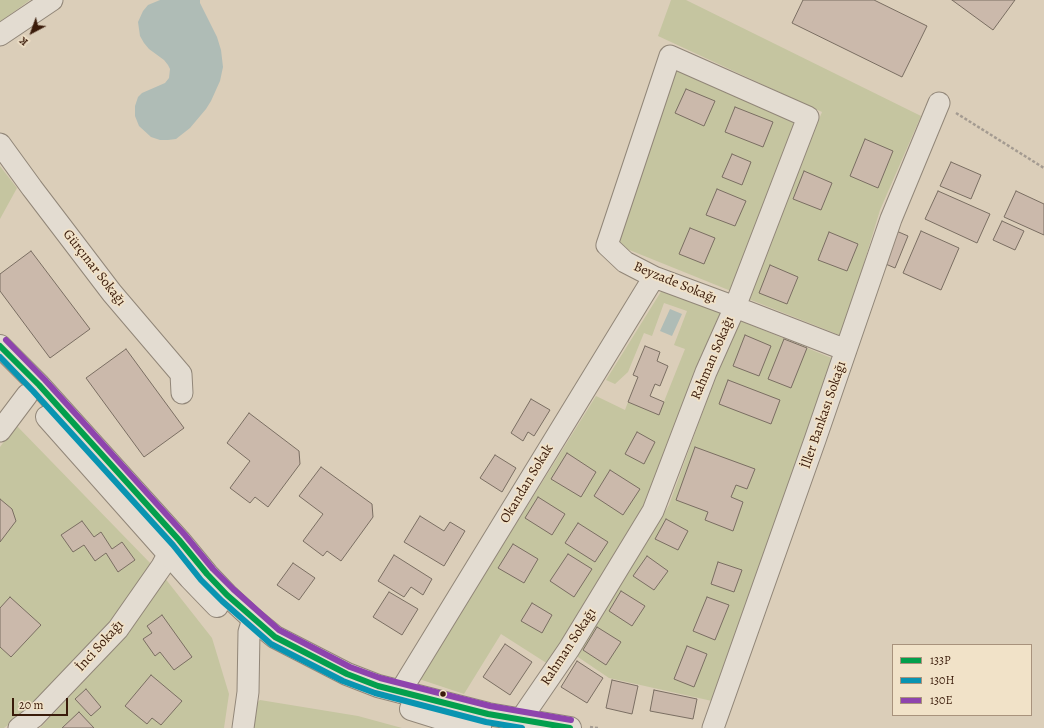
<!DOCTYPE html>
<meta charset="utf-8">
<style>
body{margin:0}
#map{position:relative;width:1044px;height:728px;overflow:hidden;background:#dbceb9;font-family:Alegreya,serif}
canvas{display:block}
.legend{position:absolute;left:892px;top:644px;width:140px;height:72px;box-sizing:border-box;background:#f1e2c8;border:1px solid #a8927c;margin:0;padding:5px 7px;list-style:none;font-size:12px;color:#3a1b0a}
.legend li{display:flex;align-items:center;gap:8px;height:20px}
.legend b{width:20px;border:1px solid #a8927c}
.north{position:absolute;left:12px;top:12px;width:40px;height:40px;-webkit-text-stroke:3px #f1e2c8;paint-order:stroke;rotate:221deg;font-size:11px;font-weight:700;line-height:16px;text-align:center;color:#3a1b0a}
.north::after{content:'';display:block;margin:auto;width:14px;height:18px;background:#3a1b0a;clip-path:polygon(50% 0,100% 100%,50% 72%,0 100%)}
.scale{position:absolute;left:12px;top:698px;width:56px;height:18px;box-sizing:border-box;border:2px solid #3a1b0a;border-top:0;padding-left:5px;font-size:12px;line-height:14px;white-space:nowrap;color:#3a1b0a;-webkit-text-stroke:3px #f1e2c8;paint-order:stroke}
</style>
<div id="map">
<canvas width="1044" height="728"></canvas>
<ul class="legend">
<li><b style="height:5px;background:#039f4d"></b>133P</li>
<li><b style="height:5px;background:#0994b1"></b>130H</li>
<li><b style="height:5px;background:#8e44ad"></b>130E</li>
</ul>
<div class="north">K</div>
<div class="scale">20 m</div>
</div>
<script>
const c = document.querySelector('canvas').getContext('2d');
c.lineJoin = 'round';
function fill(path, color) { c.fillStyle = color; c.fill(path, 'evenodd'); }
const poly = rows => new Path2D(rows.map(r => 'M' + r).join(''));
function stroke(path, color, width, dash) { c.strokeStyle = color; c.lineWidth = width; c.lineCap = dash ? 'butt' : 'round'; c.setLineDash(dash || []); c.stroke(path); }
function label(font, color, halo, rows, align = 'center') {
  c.font = font + ' Alegreya,serif'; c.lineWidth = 3.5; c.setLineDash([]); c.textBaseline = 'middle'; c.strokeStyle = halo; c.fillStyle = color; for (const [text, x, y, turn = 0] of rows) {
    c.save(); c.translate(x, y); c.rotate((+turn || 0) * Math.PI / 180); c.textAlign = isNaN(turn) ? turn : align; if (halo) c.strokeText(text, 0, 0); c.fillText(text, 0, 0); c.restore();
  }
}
fill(poly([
 [0,0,30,0,0,22],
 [671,0,686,0,921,116,880,210,842,336,746,298,822,112,658,36],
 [674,66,796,121,731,291,617,245],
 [0,166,17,188,0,219],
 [662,290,721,312,644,506,548,664,501,634,464,694,419,679,596,396,625,410,628,402,659,414,685,349,674,345,687,311,664,303,652,336,644,333,628,372,615,384,606,380],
 [736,319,834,359,712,701,609,678,575,655,669,505],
 [16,425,152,565,112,622,25,712,4,728,0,728,0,447],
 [164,577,212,638,229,694,224,728,40,728,127,635],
 [260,700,358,716,402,728,251,728,253,706]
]), '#c5c5a0');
fill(poly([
 [160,0,200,0,200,3,217,37,221,50,223,67,220,81,211,101,206,109,190,128,176,139,168,140,160,140,151,137,139,126,135,116,135,106,138,97,142,93,165,83,169,78,170,69,168,65,164,60,149,49,144,43,140,36,138,22,143,11,148,5],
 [670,309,682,314,672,336,660,331]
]), '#afbcb6');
const building = poly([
 [803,0,874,0,927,26,902,77,792,23,803,0],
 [952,0,1015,0,993,30,952,0],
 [686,89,715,101,704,126,675,113,686,89],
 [735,107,773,122,763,147,725,132,735,107],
 [865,139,893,151,878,188,850,176,865,139],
 [732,154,751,162,742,185,722,177,732,154],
 [951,162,981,175,971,199,940,186,951,162],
 [804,171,832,183,821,210,793,199,804,171],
 [717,189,746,201,735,226,706,215,717,189],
 [938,191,990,214,977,243,925,219,938,191],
 [1016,191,1044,204,1044,235,1004,217,1016,191],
 [1002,221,1024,231,1015,250,993,240,1002,221],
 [690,228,715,238,704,264,679,254,690,228],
 [894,230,908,236,895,268,881,262,894,230],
 [921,231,959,248,941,290,903,273,921,231],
 [829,232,858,244,847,271,818,260,829,232],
 [31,251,90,329,50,358,0,291,0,274,31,251],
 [770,265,798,277,787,304,759,293,770,265],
 [745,335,771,346,759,376,733,366,745,335],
 [784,339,807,348,791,388,768,379,784,339],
 [645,346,660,352,657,361,668,366,660,386,655,384,650,396,664,402,659,415,628,402,638,377,633,375,645,346],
 [126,349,184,428,144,457,86,378,126,349],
 [728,380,780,400,771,424,719,404,728,380],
 [531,399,550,410,534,436,528,432,523,441,511,433,531,399],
 [249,413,299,451,300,464,268,507,255,497,250,503,230,488,250,461,227,443,249,413],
 [637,432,655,442,644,464,625,454,637,432],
 [695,447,755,469,747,489,736,485,731,497,743,502,733,531,705,520,708,512,676,500,695,447],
 [567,453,596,472,581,497,551,479,567,453],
 [495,455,516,468,502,492,480,478,495,455],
 [321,467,372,504,373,517,341,561,327,551,323,556,303,541,323,514,299,496,321,467],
 [610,470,640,489,623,515,594,496,610,470],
 [538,497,565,514,552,535,525,518,538,497],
 [0,499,12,509,16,521,0,542,0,499],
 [420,516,444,531,450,522,465,531,444,566,404,542,420,516],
 [666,519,688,531,678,550,655,539,666,519],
 [82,521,94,537,101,532,112,549,122,542,135,560,118,572,106,553,95,561,84,545,73,552,61,535,82,521],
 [578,523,608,542,595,562,565,543,578,523],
 [513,544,538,559,524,583,498,568,513,544],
 [568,554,592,569,574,597,550,581,568,554],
 [394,555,432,579,423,595,411,587,404,597,378,581,394,555],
 [647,556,668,571,654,590,633,576,647,556],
 [718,562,742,570,734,592,711,584,718,562],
 [293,563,315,578,299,600,277,585,293,563],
 [621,591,645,606,632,626,609,611,621,591],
 [389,592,418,609,402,635,373,617,389,592],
 [10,597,41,625,11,657,0,647,0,608,10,597],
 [707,597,729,605,715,640,693,631,707,597],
 [532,603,552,615,542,633,521,621,532,603],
 [162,615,192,657,174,670,160,652,155,656,143,639,152,633,147,626,162,615],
 [597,627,621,642,606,665,583,650,597,627],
 [505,644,532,662,510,695,483,677,505,644],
 [687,646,707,654,694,687,674,679,687,646],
 [577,661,603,678,587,703,561,687,577,661],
 [151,675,182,701,161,725,152,718,147,724,125,706,151,675],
 [612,680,638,686,632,714,606,708,612,680],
 [86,689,101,707,91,716,75,699,86,689],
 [654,690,697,699,693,719,650,711,654,690],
 [79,712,94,728,62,728,79,712]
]);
fill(building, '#cbb9ab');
stroke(building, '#7a6e62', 1);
const minor = poly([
 [0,35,52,0],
 [0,144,32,188,112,293,181,374,182,393],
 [0,431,27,395],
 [400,692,654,277],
 [521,719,569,649,653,511,706,372,735,307,808,117,670,56,607,245,625,262,654,277,735,307,846,350],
 [19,728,34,717,118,629,162,566,169,553],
 [243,728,248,692,249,632,253,619],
 [713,728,815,440,891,219,939,103]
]);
const tertiary = poly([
 [0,346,39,385,179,540,207,574,227,595,253,619,275,637,347,674,378,686,488,714,570,728],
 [47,417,190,578,217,606],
 [411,709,462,725,480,728]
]);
stroke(minor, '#918678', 23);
stroke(tertiary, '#918678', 24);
stroke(poly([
 [956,113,1044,168],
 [590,727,598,728]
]), '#a49b91', 2.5, [3, 2]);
stroke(minor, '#e3dcd1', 21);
stroke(tertiary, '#e3dcd1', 22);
stroke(poly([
 [0,346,39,385,179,540,207,574,227,595,275,637,347,674,378,686,488,714,570,728]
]), '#039f4d', 6);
stroke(poly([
 [0,357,33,391,173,545,201,580,222,601,271,644,343,681,375,693,486,722,522,728]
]), '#0994b1', 6);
stroke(poly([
 [6,340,45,380,185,535,213,569,233,589,279,630,350,667,380,678,490,706,571,720]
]), '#8e44ad', 6);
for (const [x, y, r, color] of [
 [443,694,3.5,"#3a1b0a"]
]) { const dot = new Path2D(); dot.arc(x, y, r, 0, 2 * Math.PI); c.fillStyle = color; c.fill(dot); stroke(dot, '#f1e2c8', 1.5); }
label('14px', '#3a1b0a', '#f1e2c8', [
 ["Gürçınar Sokağı",94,268,52],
 ["Beyzade Sokağı",675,283,22],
 ["Rahman Sokağı",713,358,-67],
 ["İller Bankası Sokağı",824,415,-71],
 ["Okandan Sokak",527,484,-59],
 ["İnci Sokağı",100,646,-48],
 ["Rahman Sokağı",569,647,-57]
]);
</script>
